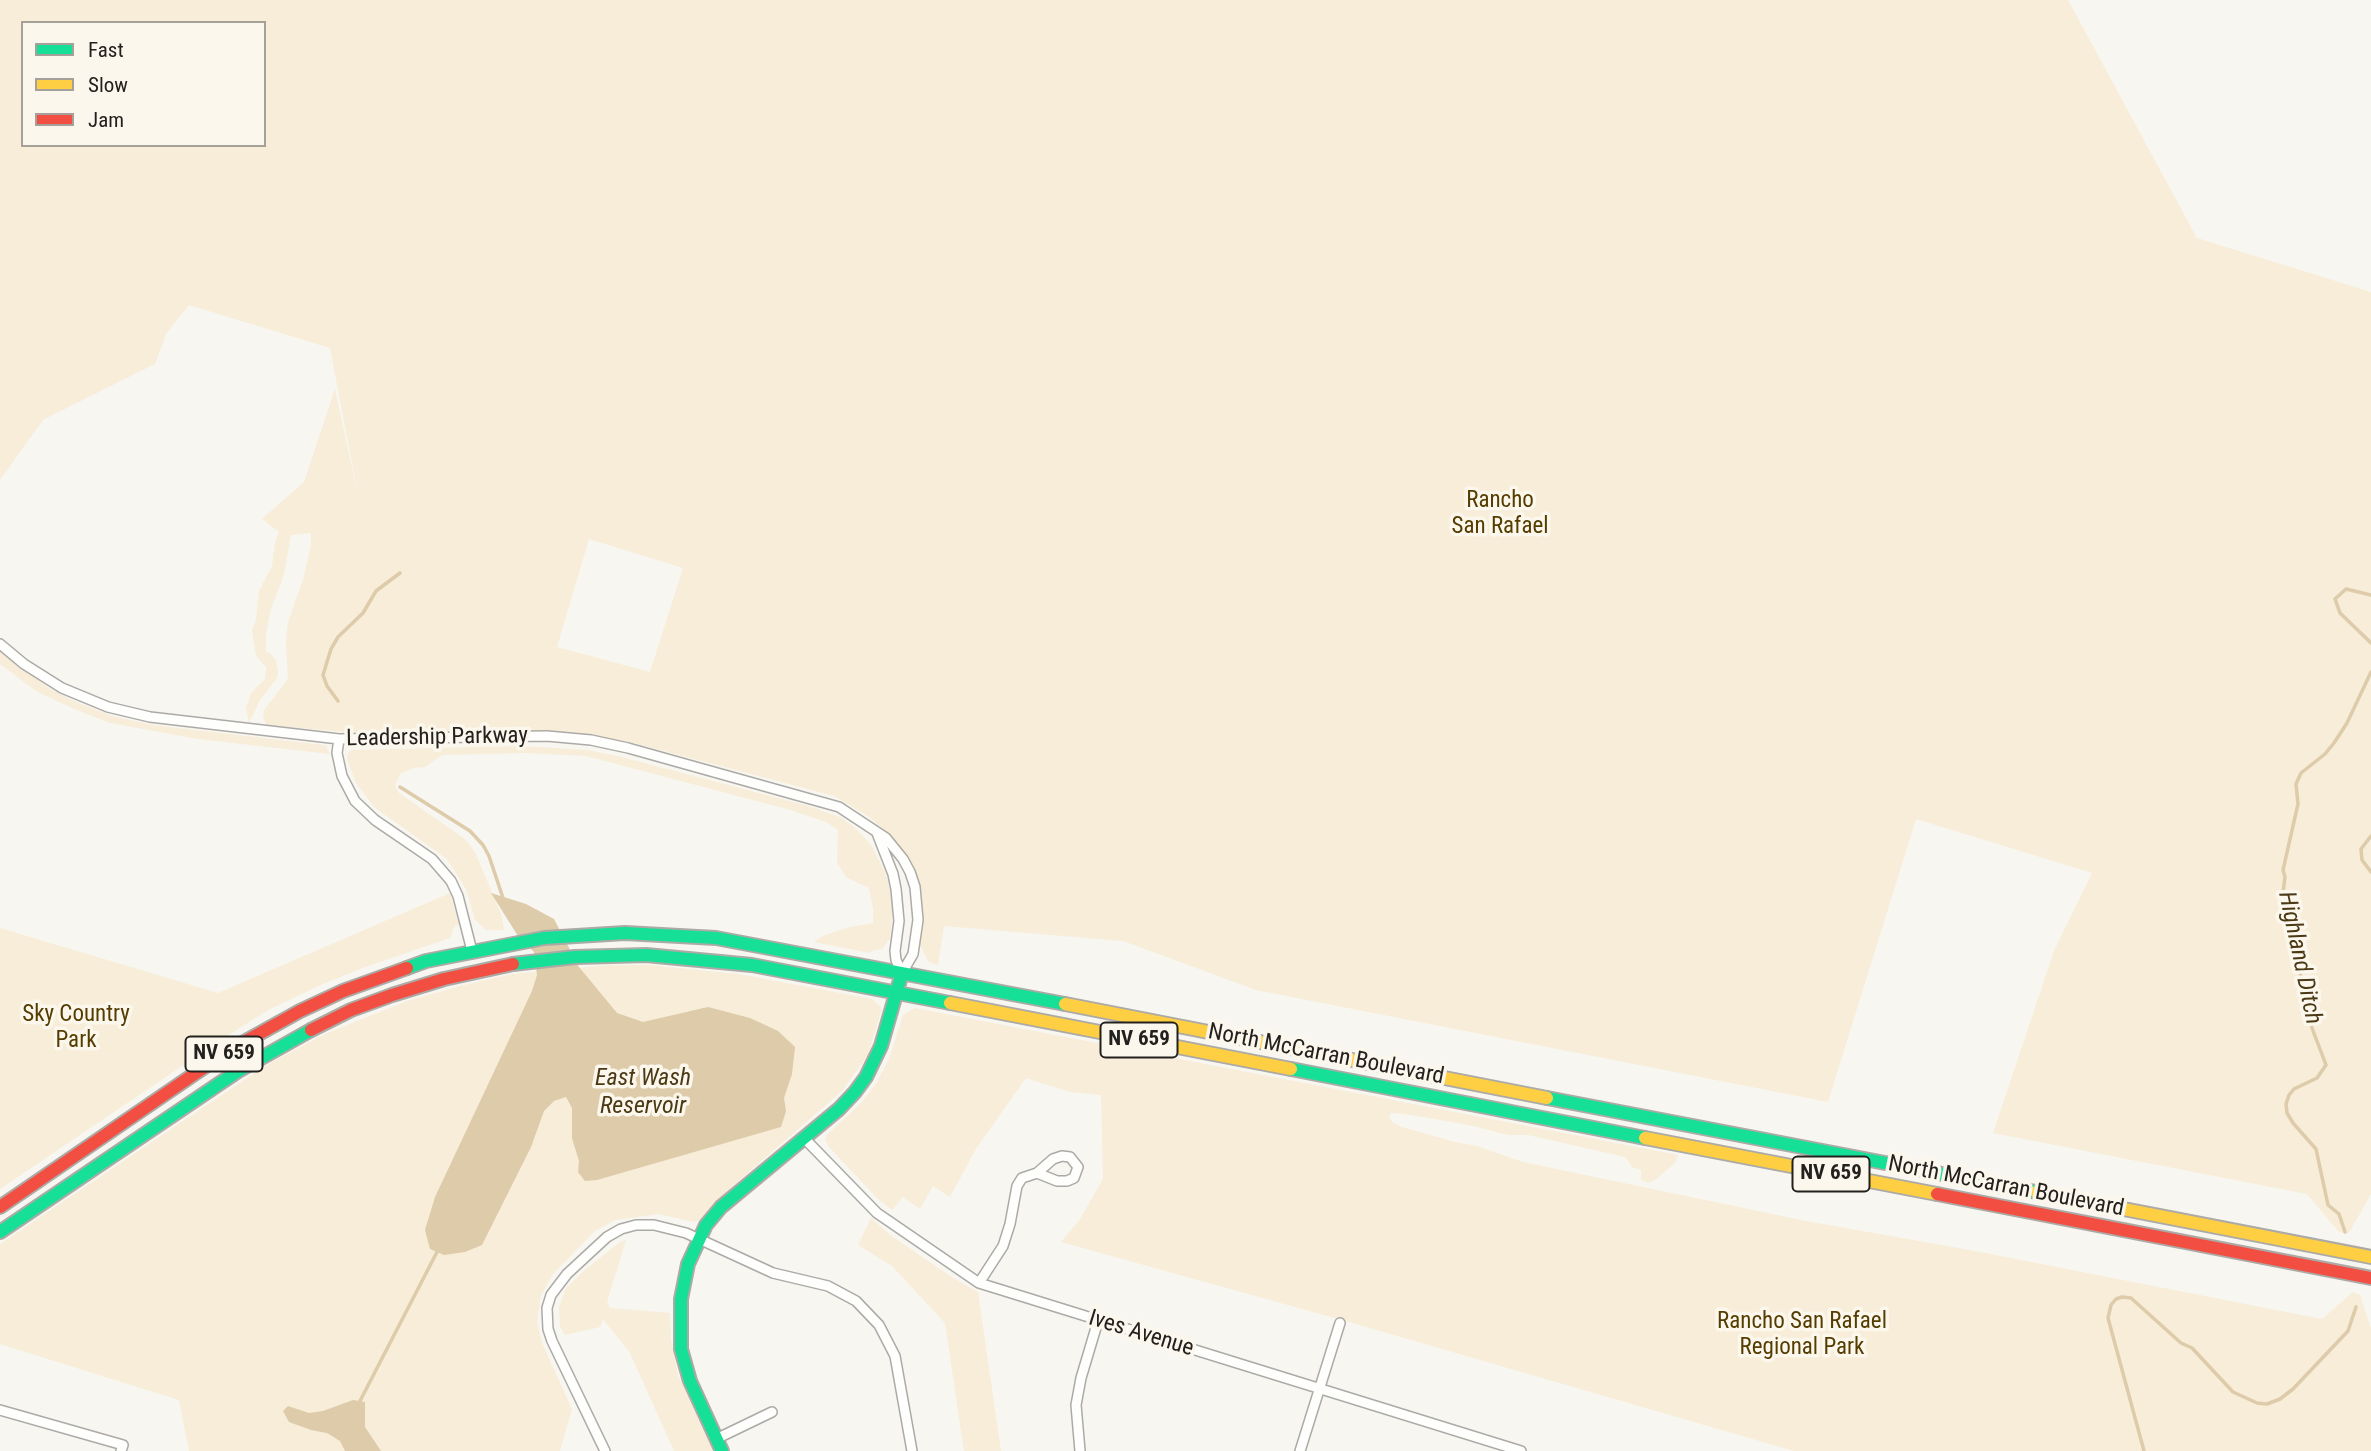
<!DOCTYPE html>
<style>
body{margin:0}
#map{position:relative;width:2371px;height:1451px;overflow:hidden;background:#f8f6f0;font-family:"Roboto Condensed",sans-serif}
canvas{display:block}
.legend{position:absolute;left:21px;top:21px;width:245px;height:126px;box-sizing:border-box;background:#fcf7ed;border:2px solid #a5a19a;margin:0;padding:9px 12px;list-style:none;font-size:21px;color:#23211e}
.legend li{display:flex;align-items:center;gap:14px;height:35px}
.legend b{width:35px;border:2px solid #a5a19a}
</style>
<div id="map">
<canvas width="2371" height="1451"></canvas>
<ul class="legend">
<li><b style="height:9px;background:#16e098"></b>Fast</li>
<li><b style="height:9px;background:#ffcf43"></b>Slow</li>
<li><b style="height:9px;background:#f24e42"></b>Jam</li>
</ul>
</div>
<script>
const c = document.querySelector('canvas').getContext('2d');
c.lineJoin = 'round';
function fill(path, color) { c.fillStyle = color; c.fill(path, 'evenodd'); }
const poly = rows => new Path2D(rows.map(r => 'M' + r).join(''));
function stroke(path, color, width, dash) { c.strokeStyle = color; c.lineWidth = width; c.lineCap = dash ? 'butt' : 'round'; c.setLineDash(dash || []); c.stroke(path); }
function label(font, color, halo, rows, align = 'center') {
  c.font = font + ' "Roboto Condensed",sans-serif'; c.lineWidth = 7; c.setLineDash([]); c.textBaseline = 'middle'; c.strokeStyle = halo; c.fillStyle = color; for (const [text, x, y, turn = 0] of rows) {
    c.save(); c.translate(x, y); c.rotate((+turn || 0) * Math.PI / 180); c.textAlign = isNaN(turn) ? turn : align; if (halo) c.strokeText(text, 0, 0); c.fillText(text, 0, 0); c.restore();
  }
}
fill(poly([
 [0,0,2068,0,2197,238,2371,292,2371,1194,2349,1233,2339,1232,2307,1194,1993,1133,2054,951,2092,873,1916,819,1828,1102,1256,990,1123,941,944,926,938,965,933,964,928,961,921,947,917,946,921,901,896,846,883,829,868,816,834,796,630,742,572,732,507,730,366,734,267,725,263,717,264,710,288,679,286,643,288,622,303,580,311,546,311,533,291,535,284,575,271,608,266,633,266,652,270,653,276,660,278,671,277,678,260,700,249,723,246,708,251,693,265,679,266,667,256,656,252,630,256,620,259,591,272,566,275,543,279,532,262,519,304,482,335,389,360,505,330,348,189,305,166,334,155,364,43,420,0,480],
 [23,23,264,23,264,145,23,145],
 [589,539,683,568,650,672,557,647],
 [0,652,50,689,76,702,112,716,153,725,323,745,326,746,330,754,198,739,110,723,72,708,36,691,0,664],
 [523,746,587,750,622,757,812,807,842,818,856,829,871,845,886,874,893,905,890,940,888,940,883,949,871,951,870,953,814,942,823,936,849,927,873,923,873,909,869,888,846,877,837,863,838,830,826,822,787,809,586,756,527,753,442,755,425,767,413,768,400,774,395,786,399,793,465,839,475,852,501,914,504,930,486,930,475,920,466,889,447,859,374,807,356,783,347,759,348,753,351,750],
 [450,893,459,925,455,925,450,938,365,967,323,984,270,1009,222,1039,0,1189,0,928,218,993],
 [609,965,648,965,739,974,872,999,881,1007,881,1011,868,1055,842,1091,735,1184,703,1218,694,1222,659,1214,615,1220,595,1231,553,1274,541,1295,537,1321,542,1343,572,1409,560,1451,189,1451,179,1400,0,1344,0,1244,265,1066,325,1034,407,1001,460,986,512,974],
 [915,1008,1678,1155,1675,1163,1655,1180,1648,1183,1641,1180,1641,1170,1632,1167,1627,1159,1621,1156,1528,1135,1508,1135,1473,1126,1424,1117,1396,1113,1391,1113,1389,1117,1393,1123,1402,1127,1455,1142,1477,1146,1523,1162,1806,1221,1975,1251,2322,1319,2353,1292,2360,1295,2371,1328,2371,1451,1794,1451,1349,1322,1061,1242,1080,1219,1103,1179,1101,1095,1070,1092,1026,1078,977,1147,950,1197,933,1186,920,1209,903,1197,892,1210,877,1198,829,1147,825,1139,829,1133,861,1103,876,1084,889,1059,903,1015],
 [871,1218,890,1235,953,1278,978,1292,1001,1451,964,1451,945,1323,892,1266,858,1245],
 [626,1240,607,1302,610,1308,670,1313,671,1339,678,1375,713,1451,674,1451,630,1353,603,1319,600,1327,565,1335,560,1326,559,1307,566,1288,586,1269,620,1242]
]), '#f7edd8');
fill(poly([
 [491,893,526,904,554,919,579,967,617,1013,643,1022,708,1007,750,1018,778,1031,795,1047,792,1074,784,1098,786,1111,781,1127,597,1180,585,1181,578,1172,579,1161,572,1138,572,1108,566,1097,554,1101,544,1111,531,1147,482,1245,465,1252,444,1255,430,1249,425,1230,435,1197,532,991,537,975,534,952,518,936],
 [353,1400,365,1402,365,1427,381,1451,345,1451,340,1441,327,1433,311,1430,289,1422,283,1411,288,1406,309,1413,323,1411]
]), '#ddcbaa');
stroke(poly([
 [2371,595,2346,589,2335,599,2340,613,2371,643],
 [338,701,327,686,323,675,331,649,338,637,363,613,376,591,400,573],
 [400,787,470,831,483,845,489,856,503,898],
 [2371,836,2361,849,2362,860,2371,872],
 [2345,1232,2339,1214,2328,1205,2316,1149,2293,1123,2287,1113,2286,1104,2289,1095,2294,1089,2317,1078,2326,1065,2312,1028,2283,893,2285,877,2283,870,2298,804,2296,784,2301,773,2325,754,2334,743,2347,723,2371,672],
 [360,1401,437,1252],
 [2144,1451,2108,1318,2111,1305,2116,1299,2122,1297,2131,1298,2181,1343,2192,1348,2233,1392,2257,1403,2267,1404,2280,1399,2293,1389,2348,1331,2356,1307]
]), '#ddcbaa', 3.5);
const street = poly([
 [0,644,24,664,62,688,108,707,150,717,339,739,547,736,591,740,628,748,839,807,886,838,903,859,910,872,915,887,918,920,913,954,902,973,896,960,895,951,899,921,896,889,893,874,877,833],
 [339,739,337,753,342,776,355,801,375,820,432,859,451,881,458,896,472,951],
 [804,1138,877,1213,979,1283,1521,1451],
 [979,1283,1003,1246,1010,1224,1017,1186,1022,1178,1037,1173,1053,1159,1062,1156,1070,1157,1078,1167,1074,1178,1067,1181,1057,1181,1037,1173],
 [0,1410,123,1445,121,1451],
 [716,1439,772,1412],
 [605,1451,552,1341,548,1329,547,1308,551,1295,567,1274,607,1237,621,1229,636,1225,654,1225,686,1233,773,1273,828,1286,856,1301,879,1325,895,1356,912,1451],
 [1080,1451,1076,1405,1081,1378,1098,1321],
 [1300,1451,1340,1323]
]);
const fast = poly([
 [513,964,575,957,646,955,752,965,950,1003],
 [407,968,426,961,544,938,625,933,716,938,1065,1004],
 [1291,1069,1645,1138],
 [1547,1098,2036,1192],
 [0,1232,238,1071,311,1030],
 [722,1451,690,1381,681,1349,681,1299,688,1264,706,1225,721,1207,839,1109,855,1092,866,1077,881,1046,902,973]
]);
const slow = poly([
 [950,1003,1291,1069],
 [1065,1004,1547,1098],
 [1645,1138,1937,1194],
 [2036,1192,2371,1257]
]);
const jam = poly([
 [311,1030,351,1010,392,995,444,979,513,964],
 [1937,1194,2371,1278],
 [0,1207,228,1051,300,1011,343,991,407,968]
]);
stroke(street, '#acaaa6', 12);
stroke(fast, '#acaaa6', 16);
stroke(slow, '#acaaa6', 16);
stroke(jam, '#acaaa6', 16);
stroke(street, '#fefefd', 9);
stroke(fast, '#16e098', 12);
stroke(slow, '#ffcf43', 12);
stroke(jam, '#f24e42', 12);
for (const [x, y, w] of [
 [1139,1040,77],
 [224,1054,77],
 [1831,1174,77]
]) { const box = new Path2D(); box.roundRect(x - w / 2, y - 17.5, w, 35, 5); c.fillStyle = '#fcf7ed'; c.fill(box); stroke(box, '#23211e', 2); }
label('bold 21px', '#23211e', null, [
 ["NV 659",1139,1040],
 ["NV 659",224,1054],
 ["NV 659",1831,1174]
]);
label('23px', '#553d00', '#fcf7ed', [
 ["Rancho",1500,501],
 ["San Rafael",1500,527],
 ["Sky Country",76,1015],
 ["Park",76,1041],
 ["Rancho San Rafael",1802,1322],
 ["Regional Park",1802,1348]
]);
label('23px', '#23211e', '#fcf7ed', [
 ["Leadership Parkway",437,738,-1],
 ["North McCarran Boulevard",1326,1055,11],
 ["North McCarran Boulevard",2006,1187,11],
 ["Ives Avenue",1141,1334,17]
]);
label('italic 24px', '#4a3914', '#fcf7ed', [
 ["Highland Ditch",2299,958,78],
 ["East Wash",643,1079],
 ["Reservoir",643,1107]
]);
</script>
